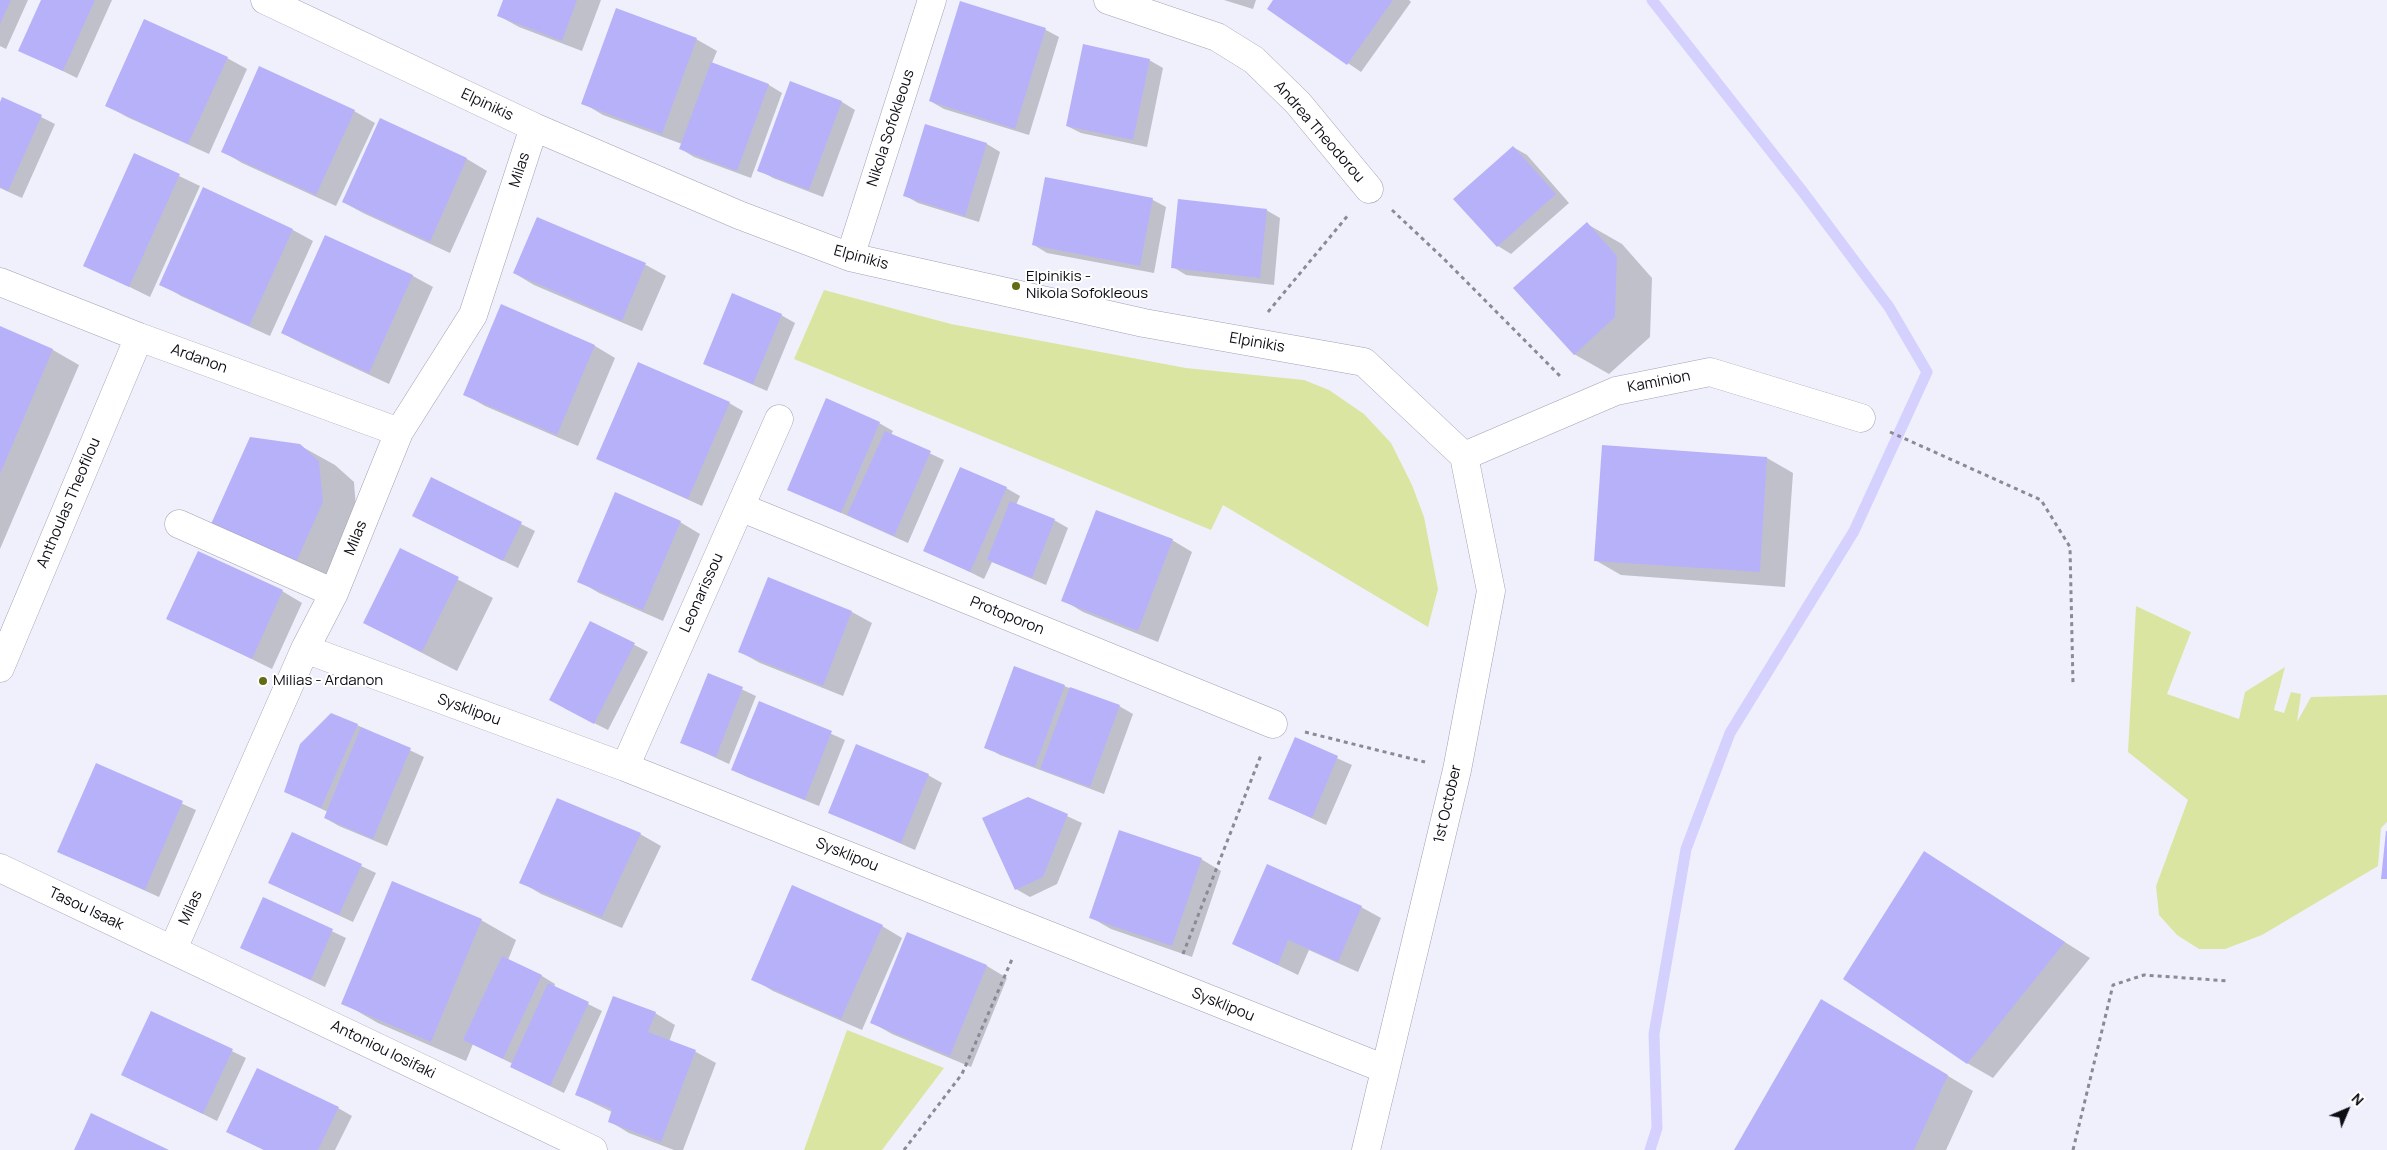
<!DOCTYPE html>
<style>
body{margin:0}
#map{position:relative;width:2387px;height:1150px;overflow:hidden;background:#f0f0fd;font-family:Manrope,sans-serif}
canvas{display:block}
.north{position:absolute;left:2322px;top:1085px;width:50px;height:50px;-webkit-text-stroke:4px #fff;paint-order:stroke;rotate:45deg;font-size:14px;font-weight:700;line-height:20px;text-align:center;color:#0d0d14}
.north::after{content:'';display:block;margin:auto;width:18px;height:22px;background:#0d0d14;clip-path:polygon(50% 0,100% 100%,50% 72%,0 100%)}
</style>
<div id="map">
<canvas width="2387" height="1150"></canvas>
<div class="north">N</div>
</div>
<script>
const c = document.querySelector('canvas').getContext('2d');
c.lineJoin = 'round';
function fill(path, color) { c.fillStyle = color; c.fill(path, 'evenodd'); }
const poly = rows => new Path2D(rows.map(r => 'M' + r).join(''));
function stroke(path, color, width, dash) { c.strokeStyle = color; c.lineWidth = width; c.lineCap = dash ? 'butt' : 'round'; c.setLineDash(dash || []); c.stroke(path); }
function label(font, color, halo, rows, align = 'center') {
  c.font = font + ' Manrope,sans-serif'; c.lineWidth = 4; c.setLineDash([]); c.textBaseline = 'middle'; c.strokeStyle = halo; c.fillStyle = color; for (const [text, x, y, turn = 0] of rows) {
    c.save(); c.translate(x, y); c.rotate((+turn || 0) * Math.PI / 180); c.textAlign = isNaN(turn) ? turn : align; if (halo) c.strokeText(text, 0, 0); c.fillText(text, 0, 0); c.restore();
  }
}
fill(poly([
 [824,290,951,324,1186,368,1304,380,1329,390,1364,414,1391,443,1412,485,1424,517,1438,589,1428,627,1223,505,1211,530,794,359],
 [2136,606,2191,632,2167,694,2239,719,2245,692,2285,667,2274,710,2284,713,2291,692,2301,694,2297,722,2311,697,2387,695,2387,822,2381,828,2378,866,2262,935,2225,949,2199,949,2177,935,2159,915,2156,886,2188,800,2128,752],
 [847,1030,944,1068,882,1150,804,1150]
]), '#dae5a2');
fill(poly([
 [0,0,28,0,6,49,0,46],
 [42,0,112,0,77,78,20,50],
 [504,0,601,0,582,51,519,27,499,16],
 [1224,0,1256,0,1253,9],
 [1274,0,1409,0,1411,2,1361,72,1268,9],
 [960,3,1046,30,1059,37,1029,135,944,109,930,101],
 [696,39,717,51,712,63,769,85,782,93,751,178,694,157,681,149,682,144,603,115,583,103],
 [227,58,247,69,209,154,127,117,106,105],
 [1149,60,1163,68,1147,147,1081,133,1067,126],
 [791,83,842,102,855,110,823,197,773,178,759,170],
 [3,98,55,124,22,198,0,188,0,105],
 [354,111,375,123,336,206,242,163,222,151],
 [381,120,467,159,487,171,450,253,363,213,343,202],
 [926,126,987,144,1000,152,979,222,918,203,904,195],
 [1513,147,1527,155,1569,203,1511,254,1498,246],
 [135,155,200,186,150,297,85,265],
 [1046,179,1153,200,1166,207,1154,273,1047,253,1034,245],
 [1266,210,1280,218,1274,285,1186,275,1173,267],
 [537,218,646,265,666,276,642,331,534,285,514,273],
 [1587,224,1622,244,1652,278,1650,337,1609,374,1574,354],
 [293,230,313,241,270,336,181,296,161,284],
 [326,237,413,276,433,287,389,384,303,344,282,333],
 [502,306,595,346,615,358,578,446,485,406,464,394],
 [781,315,795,323,767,391,705,364],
 [0,328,53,350,79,365,0,549],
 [729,403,743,411,702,506,598,459],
 [879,423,893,431,891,435,944,460,908,543,788,489],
 [299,445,335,465,354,482,357,522,331,581,247,543],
 [1603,447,1767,458,1793,473,1785,587,1621,575,1595,560],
 [431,479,535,531,518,568,427,523],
 [1006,488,1020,496,1016,505,1054,520,1068,528,1046,585,992,562,984,579,925,550],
 [680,522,700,534,663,621,599,593,579,581],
 [1172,540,1192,552,1158,642,1083,612,1063,600],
 [400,549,493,598,457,671,364,623],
 [769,579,852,612,872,623,843,696,760,663,740,652],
 [282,591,302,603,272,669,168,618],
 [590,622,648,652,608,730,564,708],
 [709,674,756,696,729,764,681,742],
 [1064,686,1119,706,1133,714,1104,794,1000,755,986,747],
 [760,702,845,740,819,806,747,777,733,770],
 [357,725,424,757,387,846,339,826,325,818,328,812,286,792],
 [1295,739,1352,765,1326,825,1270,799],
 [97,765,196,810,159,897,59,852],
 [928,775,942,783,915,850,829,812],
 [1028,798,1082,823,1057,884,1030,897,1016,889],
 [292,833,376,873,353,922,284,890],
 [640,834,661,846,622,928,541,894,521,882],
 [1924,853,2090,958,1993,1078,1967,1063],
 [1201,859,1221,871,1192,957,1111,929,1090,917],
 [263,898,346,938,325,987,241,947],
 [1361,907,1381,918,1358,972,1309,950,1298,975,1234,944],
 [481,920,516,940,508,960,542,976,555,984,554,987,602,1011,564,1093,525,1074,511,1067,513,1064,473,1044,466,1061,378,1023,343,1003],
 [882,926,902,938,862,1030,773,991,753,979],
 [907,934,987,966,1007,978,971,1067,892,1034,871,1022],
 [152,1012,246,1058,217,1121,123,1074],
 [655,1013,675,1025,669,1042,696,1052,716,1063,683,1150,674,1150,629,1133,609,1121,612,1112,577,1095],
 [1847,1015,1973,1091,1946,1150,1735,1150],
 [338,1108,352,1116,335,1150,264,1150,228,1132]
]), '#0003');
stroke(poly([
 [1650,1150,1657,1128,1654,1034,1686,849,1730,733,1854,531,1927,372,1889,307,1803,192,1652,0]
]), '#d4d1fe', 11);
fill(poly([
 [0,0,11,0,0,24],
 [41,0,95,0,63,71,18,51],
 [503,0,577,0,562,41,497,16],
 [1273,0,1393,0,1347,65,1267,9],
 [960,1,1046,28,1015,129,929,101],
 [616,8,697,38,662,134,581,104],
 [144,19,228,57,188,144,105,106],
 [1083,44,1150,59,1133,140,1066,126],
 [711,62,769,84,737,171,679,149],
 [259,66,355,110,316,195,221,152],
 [790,81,842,101,809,190,757,171],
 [2,97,42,115,8,191,0,187,0,102],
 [380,118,467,158,430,242,342,202],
 [925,124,987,143,965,216,903,196],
 [1513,146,1556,194,1497,247,1453,199],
 [134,153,180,174,129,287,83,266],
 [1045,177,1153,198,1140,266,1032,245],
 [203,187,293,229,249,326,159,285],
 [1178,199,1267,209,1260,278,1171,268],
 [537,217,646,263,622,321,513,273],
 [1587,222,1617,256,1615,317,1574,355,1513,288],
 [325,235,413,275,369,373,281,333],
 [732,293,782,314,753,384,703,364],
 [501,304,595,345,557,435,463,395],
 [0,326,53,349,0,474],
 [638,362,730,402,688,499,596,459],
 [826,398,880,422,841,513,787,490],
 [885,431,931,451,894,536,847,515],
 [250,437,300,444,319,461,323,502,296,562,211,524],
 [1602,445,1767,457,1760,572,1594,561],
 [960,467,1007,487,970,572,923,551],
 [431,477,522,522,503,561,412,516],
 [615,492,681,521,643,610,577,582],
 [1010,501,1055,519,1032,578,987,560],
 [1096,510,1173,539,1138,631,1061,601],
 [400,548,459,577,422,652,363,623],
 [198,551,283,590,252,659,166,619],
 [768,577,852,611,823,686,738,652],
 [590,621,635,643,594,724,549,700],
 [1014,666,1065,685,1035,767,984,748],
 [708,673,743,687,716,757,680,743],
 [1070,687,1120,705,1090,787,1040,769],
 [759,701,832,731,805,800,731,770],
 [331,713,358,724,321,808,284,792,300,744],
 [361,727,411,748,373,839,324,818],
 [1295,737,1338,756,1312,818,1268,799],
 [856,744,929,774,901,843,828,813],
 [96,763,183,801,145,890,57,852],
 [1028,797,1068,814,1043,877,1015,890,982,818],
 [557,798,641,833,602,917,519,883],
 [1119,830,1202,858,1172,946,1089,918],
 [2386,831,2387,831,2387,879,2381,879],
 [292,832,362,864,339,915,268,883],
 [1924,851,2065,942,1967,1064,1843,979],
 [1267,864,1362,906,1338,962,1288,940,1278,965,1232,944],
 [392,881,482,919,431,1042,341,1004],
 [792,885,883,925,841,1019,751,980],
 [263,897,333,929,311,980,240,948],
 [907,932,987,965,950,1056,870,1023],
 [502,956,542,975,503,1059,463,1040],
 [548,983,589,1002,550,1086,510,1067],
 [613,996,656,1012,648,1032,696,1050,661,1142,608,1122,612,1109,575,1095],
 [1821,999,1948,1075,1914,1150,1734,1150],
 [151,1011,233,1049,203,1114,121,1075],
 [257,1068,339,1107,318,1150,264,1150,226,1132],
 [91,1113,169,1150,74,1150]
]), '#b7b1f9');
const minor = poly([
 [265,0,534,127,739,215,850,257,1144,323,1364,362,1464,456],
 [1108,0,1217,37,1254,60,1298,103,1369,189],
 [850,257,932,0],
 [0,282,139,337,399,432],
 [1464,456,1616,391,1710,372,1861,418],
 [740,507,1273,724],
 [179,524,334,593],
 [305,649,625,767,1385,1069],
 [0,668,139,337],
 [625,767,779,419],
 [0,868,593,1150],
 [173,949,305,649,334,593,399,432,473,315,534,127],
 [1366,1150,1457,770,1491,591,1464,456]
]);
stroke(minor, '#a2a1b4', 29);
stroke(poly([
 [1392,210,1444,259,1562,378],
 [1268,312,1349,214],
 [1890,432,2041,500,2070,547,2073,684],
 [1305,732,1425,762],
 [1183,954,1261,755],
 [904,1150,962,1074,1013,957],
 [2073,1150,2113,985,2144,975,2229,981]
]), '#8a8a94', 3, [4, 4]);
stroke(minor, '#fff', 28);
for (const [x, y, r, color] of [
 [1016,286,5,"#626c13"],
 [263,681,5,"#626c13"]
]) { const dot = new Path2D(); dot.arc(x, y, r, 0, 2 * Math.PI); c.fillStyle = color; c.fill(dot); stroke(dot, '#fff', 2); }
label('15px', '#0d0d14', '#fff', [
 ["Elpinikis",487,105,25],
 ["Nikola Sofokleous",891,128,-72],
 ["Andrea Theodorou",1319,132,49],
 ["Milas",520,170,-72],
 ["Elpinikis",861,258,15],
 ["Elpinikis",1257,343,10],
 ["Ardanon",199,359,20],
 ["Kaminion",1659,382,-11],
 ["Anthoulas Theofilou",69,503,-67],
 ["Milas",356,538,-68],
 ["Leonarissou",702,593,-66],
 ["Protoporon",1007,616,22],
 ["Sysklipou",469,710,20],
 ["1st October",1448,804,-77],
 ["Sysklipou",847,855,22],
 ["Milas",191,908,-66],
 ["Tasou Isaak",86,909,25],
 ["Sysklipou",1223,1005,22],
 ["Antoniou Iosifaki",383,1050,26]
]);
label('15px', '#0d0d14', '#fff', [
 ["Elpinikis -",1026,277],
 ["Nikola Sofokleous",1026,294],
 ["Milias - Ardanon",273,681]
], 'left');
</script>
